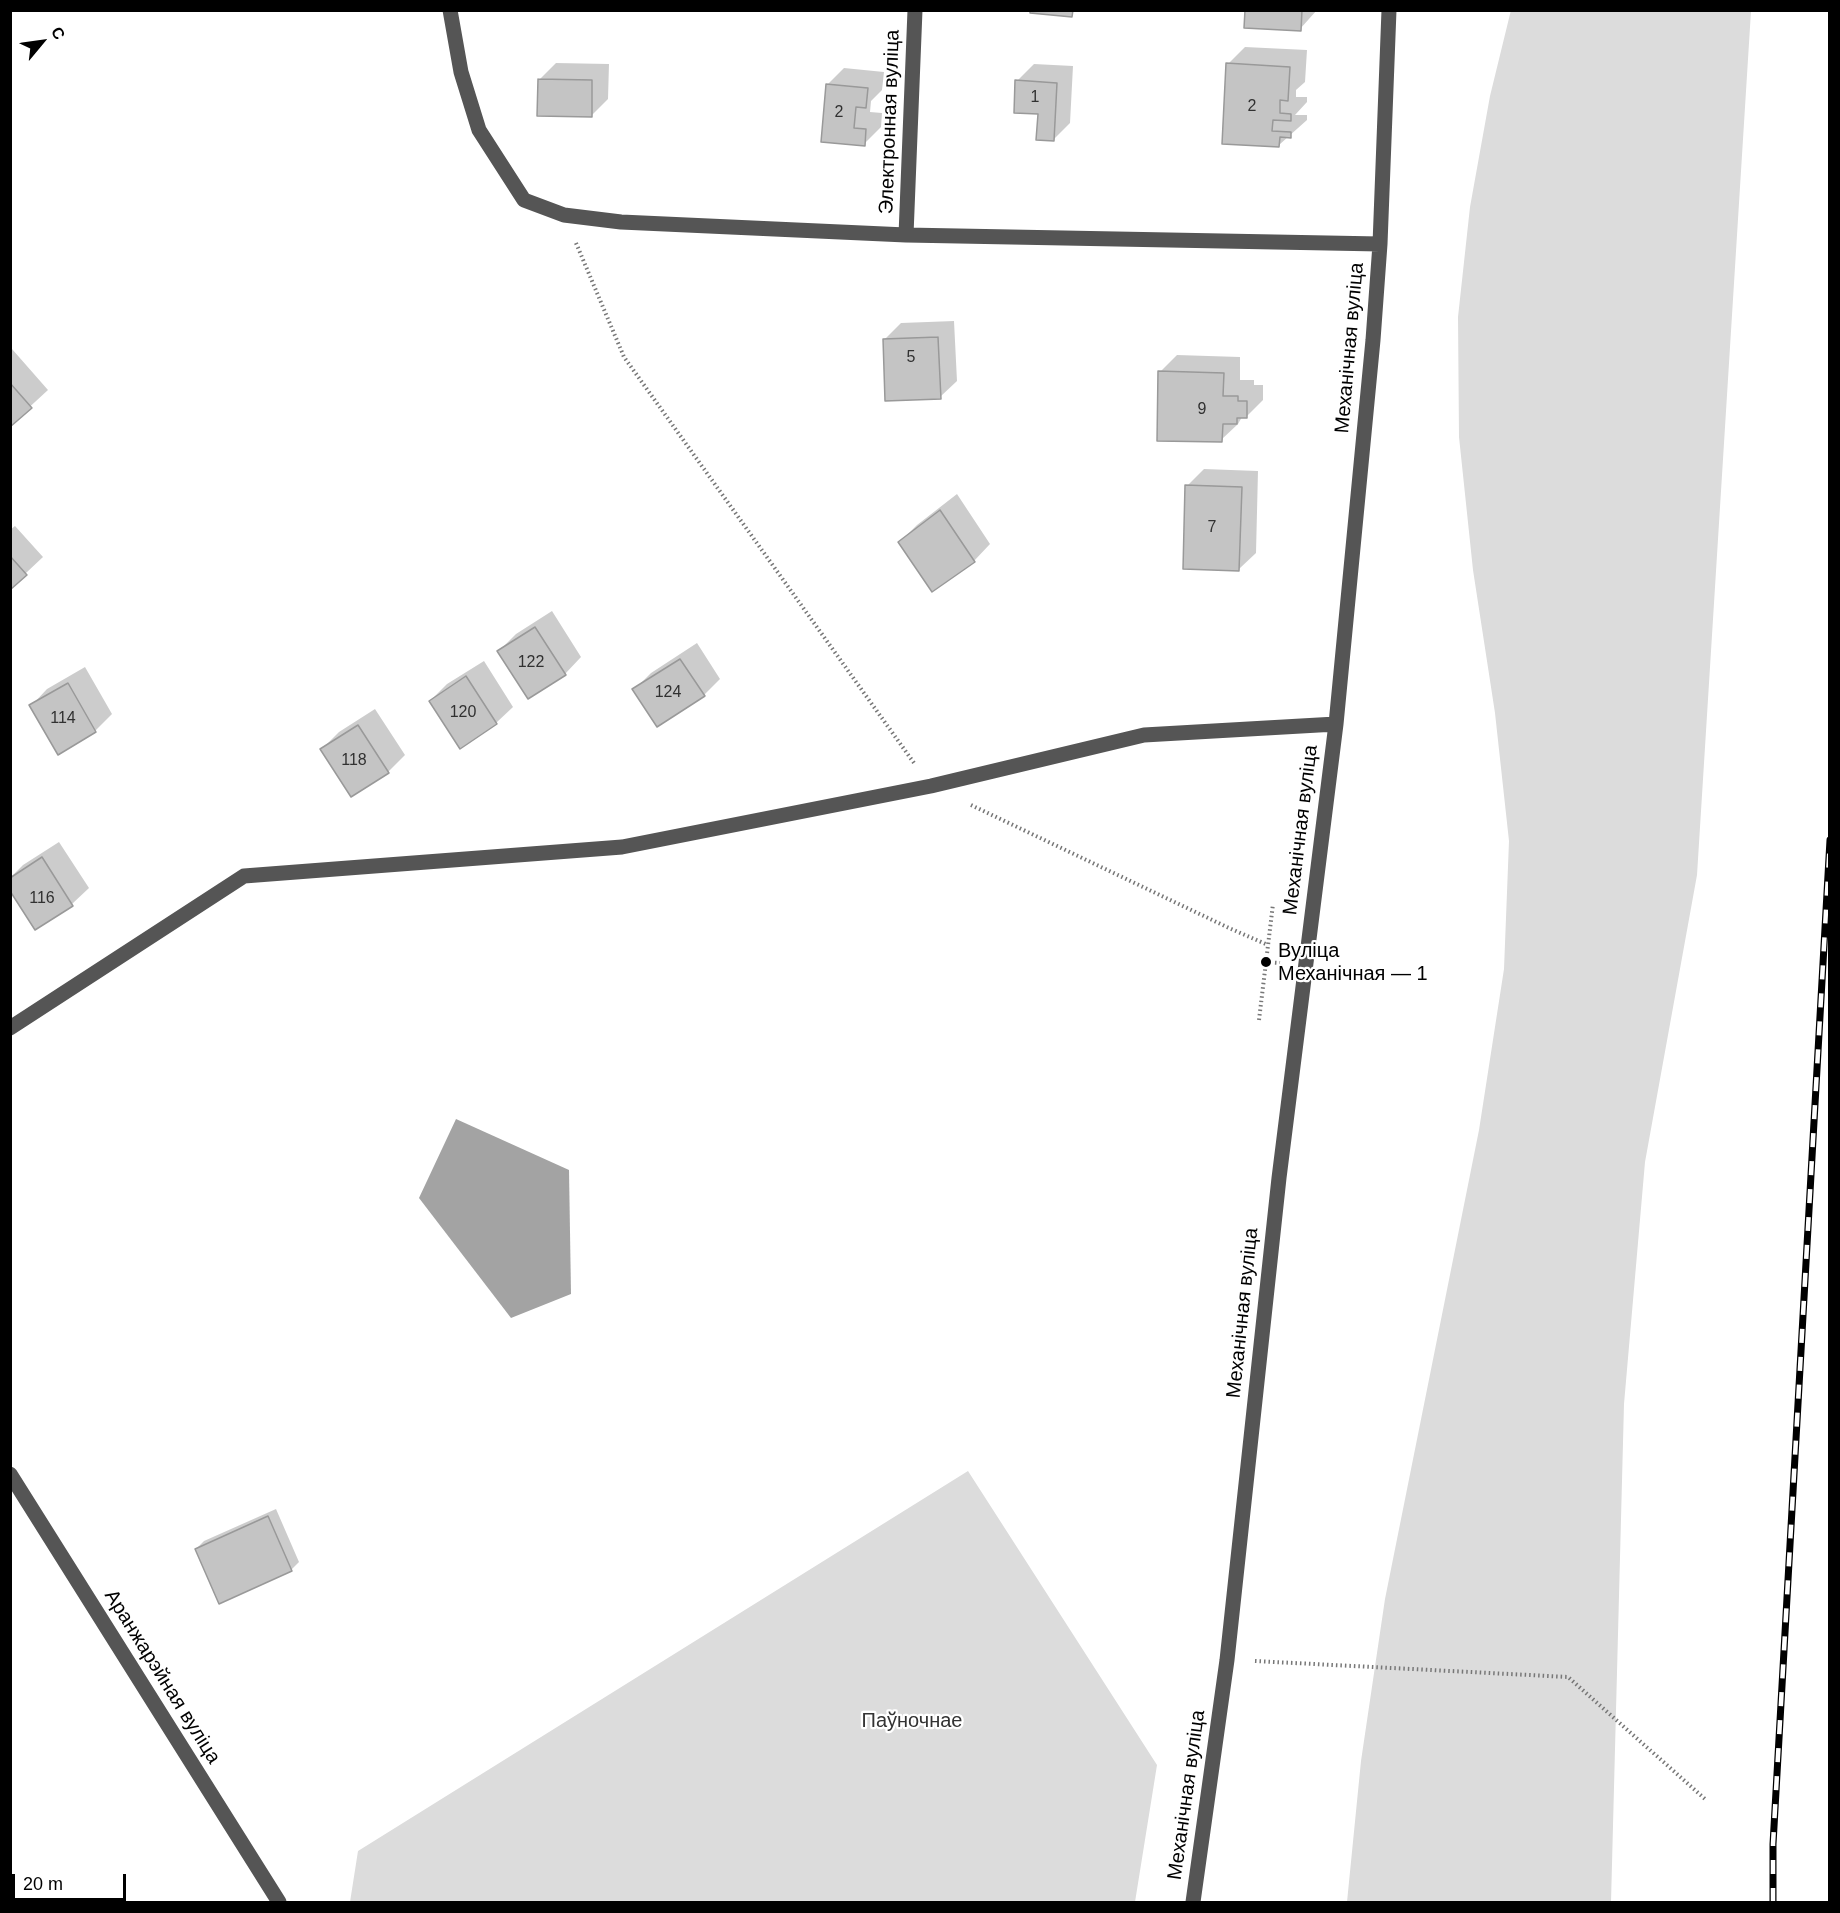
<!DOCTYPE html>
<meta charset="utf-8">
<style>
body{margin:0}
#map{position:relative;width:1840px;height:1913px;overflow:hidden;background:#fff;font-family:Arial,sans-serif}
canvas{display:block}
.frame{position:absolute;inset:0;border:12px solid #000;pointer-events:none}
.north{position:absolute;left:12px;top:12px;width:60px;height:60px;-webkit-text-stroke:4px #fff;paint-order:stroke;rotate:61deg;font-size:16px;font-weight:700;line-height:24px;text-align:center;color:#000}
.north::after{content:'';display:block;margin:auto;width:21px;height:27px;background:#000;clip-path:polygon(50% 0,100% 100%,50% 72%,0 100%)}
.scale{position:absolute;left:12px;top:1874px;width:114px;height:27px;box-sizing:border-box;border:3px solid #000;border-top:0;padding-left:8px;font-size:18px;line-height:21px;white-space:nowrap;color:#000;-webkit-text-stroke:4px #fff;paint-order:stroke}
</style>
<div id="map">
<canvas width="1840" height="1913"></canvas>
<div class="frame"></div>
<div class="north">С</div>
<div class="scale">20 m</div>
</div>
<script>
const c = document.querySelector('canvas').getContext('2d');
c.lineJoin = 'round';
function fill(path, color) { c.fillStyle = color; c.fill(path, 'evenodd'); }
const poly = rows => new Path2D(rows.map(r => 'M' + r).join(''));
function stroke(path, color, width, dash) { c.strokeStyle = color; c.lineWidth = width; c.lineCap = dash ? 'butt' : 'round'; c.setLineDash(dash || []); c.stroke(path); }
function label(font, color, halo, rows, align = 'center') {
  c.font = font + ' Arial,sans-serif'; c.lineWidth = 4.5; c.setLineDash([]); c.textBaseline = 'middle'; c.strokeStyle = halo; c.fillStyle = color; for (const [text, x, y, turn = 0] of rows) {
    c.save(); c.translate(x, y); c.rotate((+turn || 0) * Math.PI / 180); c.textAlign = isNaN(turn) ? turn : align; if (halo) c.strokeText(text, 0, 0); c.fillText(text, 0, 0); c.restore();
  }
}
fill(poly([
 [1511,10,1751,11,1697,875,1645,1162,1624,1404,1611,1902,1347,1902,1361,1761,1385,1599,1479,1130,1504,969,1509,841,1495,713,1473,570,1459,437,1458,317,1470,207,1490,96],
 [968,1471,1157,1765,1135,1902,350,1902,358,1851]
]), '#dcdcdc');
fill(poly([
 [456,1119,569,1170,571,1294,511,1318,419,1198]
]), '#a3a3a3');
fill(poly([
 [1246,10,1317,10,1300,29],
 [1245,47,1307,50,1305,82,1296,90,1296,97,1307,97,1307,102,1295,115,1307,115,1307,120,1279,145,1228,64],
 [556,63,609,64,608,99,591,116,540,79],
 [1034,64,1073,66,1070,123,1053,140,1039,113,1017,81],
 [844,68,884,72,882,90,871,101,870,112,882,113,881,127,864,144,822,140,827,85],
 [954,321,957,381,940,397,884,340,901,323],
 [12,349,48,390,10,425,10,350],
 [1177,355,1240,357,1240,380,1254,380,1254,385,1263,385,1263,400,1246,417,1242,417,1238,424,1221,440,1160,372],
 [1204,469,1258,471,1256,553,1239,569,1187,486],
 [957,494,990,544,974,561,900,542,917,525],
 [15,526,43,557,10,588,10,530],
 [552,611,581,657,565,674,499,651,516,634],
 [697,643,720,679,704,695,634,690,651,673],
 [484,661,513,707,496,723,430,701,447,684],
 [85,667,112,714,95,731,59,752,31,706,47,689],
 [375,709,405,755,388,772,322,749,339,732],
 [59,842,89,888,72,904,36,928,10,878,23,865],
 [276,1509,299,1562,291,1570,196,1549,204,1541]
]), '#0003');
const building = poly([
 [1030,10,1073,10,1072,17,1030,13,1030,10],
 [1245,10,1302,10,1301,31,1244,28,1245,10],
 [1226,63,1290,67,1288,101,1280,100,1280,113,1291,114,1291,121,1273,120,1272,131,1291,132,1291,138,1280,137,1279,147,1222,144,1226,63],
 [538,79,592,80,592,117,537,116,538,79],
 [1015,80,1057,83,1054,141,1036,140,1038,114,1014,113,1015,80],
 [826,84,868,88,866,108,856,107,854,128,866,129,865,146,821,142,826,84],
 [938,337,941,399,885,401,883,339,938,337],
 [1158,371,1224,373,1223,396,1238,396,1238,401,1247,401,1247,418,1237,418,1237,424,1223,424,1222,442,1157,441,1158,371],
 [10,383,32,408,10,427,10,383],
 [1185,485,1242,487,1239,571,1183,569,1185,485],
 [940,510,975,562,932,592,898,542,940,510],
 [10,556,27,575,10,590,10,556],
 [535,627,566,675,528,699,497,651,535,627],
 [680,659,705,696,657,727,632,689,680,659],
 [466,676,497,724,460,749,429,701,466,676],
 [68,683,96,732,58,755,29,705,68,683],
 [358,725,389,773,351,797,320,749,358,725],
 [42,857,73,906,35,930,10,891,10,878,42,857],
 [268,1516,292,1571,219,1604,195,1549,268,1516]
]);
fill(building, '#c4c4c4');
stroke(building, '#999', 1.5);
stroke(poly([
 [576,243,624,357,914,763],
 [971,805,1229,928,1268,945],
 [1266,962,1280,963],
 [1259,1020,1273,904],
 [1255,1661,1568,1677,1705,1799]
]), '#777', 4, [1.5, 3]);
stroke(poly([
 [450,10,461,72,479,130,524,200,564,215,621,222,906,235,1380,244],
 [906,235,915,10],
 [10,1028,244,876,622,847,931,786,1144,735,1336,724],
 [10,1474,279,1902],
 [1193,1902,1227,1660,1279,1178,1336,724,1373,340,1380,244,1389,10]
]), '#555', 15);
const rail = poly([
 [1773,1902,1773,1844,1830,840]
]);
stroke(rail, '#000', 7);
stroke(rail, '#fff', 4.5, [14]);
for (const [x, y, r, color] of [
 [1266,962,6,"#000"]
]) { const dot = new Path2D(); dot.arc(x, y, r, 0, 2 * Math.PI); c.fillStyle = color; c.fill(dot); stroke(dot, '#fff', 2); }
label('16px', '#313131', null, [
 ["1",1035,98],
 ["2",1252,107],
 ["2",839,113],
 ["5",911,358],
 ["9",1202,410],
 ["7",1212,528],
 ["122",531,663],
 ["124",668,693],
 ["120",463,713],
 ["114",63,719],
 ["118",354,761],
 ["116",42,899]
]);
label('20px', '#000', '#fff', [
 ["Электронная вуліца",890,122,-88],
 ["Механічная вуліца",1350,348,-85],
 ["Механічная вуліца",1301,830,-83],
 ["Механічная вуліца",1243,1313,-84],
 ["Аранжарэйная вуліца",162,1677,58],
 ["Механічная вуліца",1187,1795,-82]
]);
label('20px', '#000', '#fff', [
 ["Вуліца",1278,951],
 ["Механічная — 1",1278,974]
], 'left');
label('20px', '#333', '#fff', [
 ["Паўночнае",912,1721]
]);
</script>
